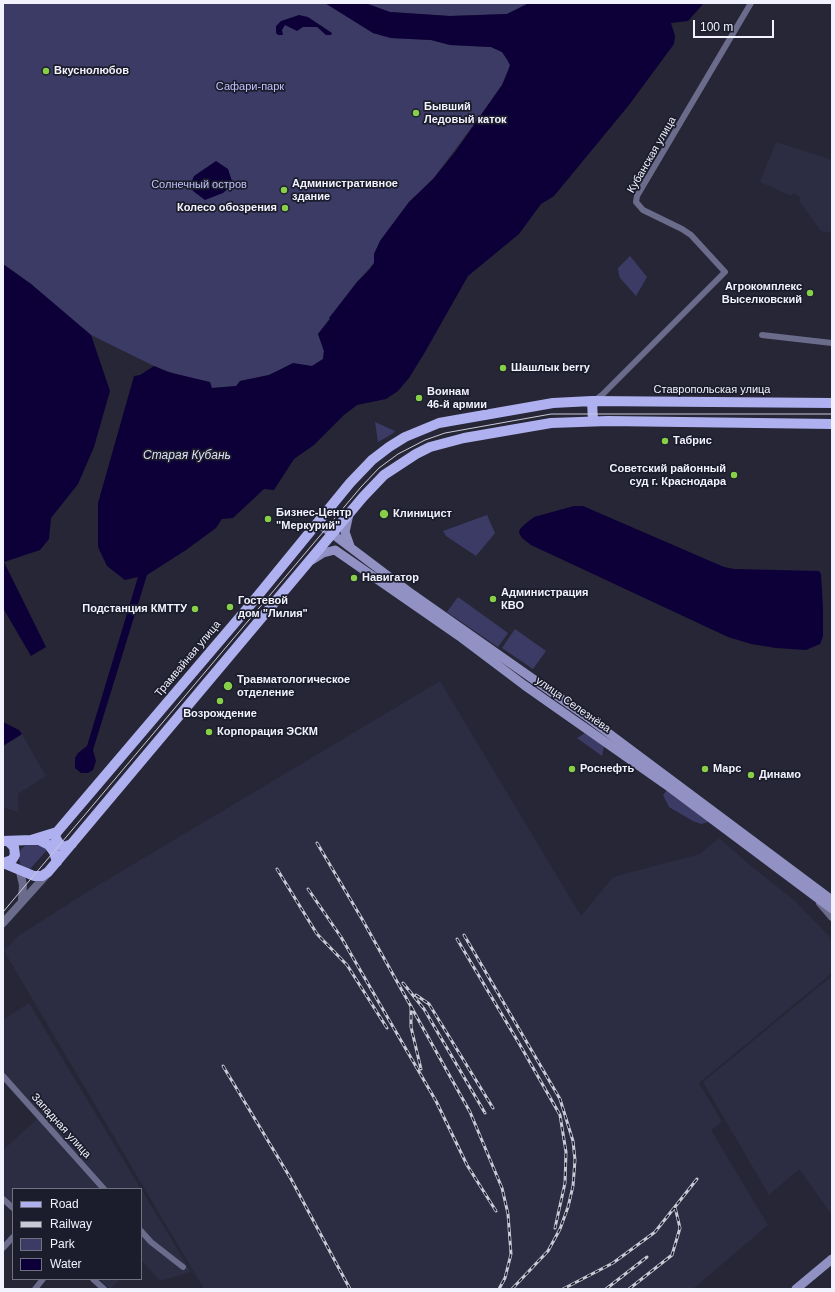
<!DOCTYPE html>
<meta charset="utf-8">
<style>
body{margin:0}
#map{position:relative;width:835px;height:1292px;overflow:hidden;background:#262636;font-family:Arial,sans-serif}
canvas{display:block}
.frame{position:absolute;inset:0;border:4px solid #f1f2fd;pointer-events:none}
.legend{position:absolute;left:12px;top:1188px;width:130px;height:92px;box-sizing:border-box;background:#1c1d2c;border:1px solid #717280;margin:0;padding:5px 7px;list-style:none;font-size:12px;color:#f1f2fd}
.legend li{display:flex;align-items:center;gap:8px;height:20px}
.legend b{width:20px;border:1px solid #717280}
.scale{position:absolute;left:693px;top:20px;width:81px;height:18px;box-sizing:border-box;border:2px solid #f1f2fd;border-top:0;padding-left:5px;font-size:12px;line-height:14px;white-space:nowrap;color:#f1f2fd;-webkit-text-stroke:3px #1c1d2c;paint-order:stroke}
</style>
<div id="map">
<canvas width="835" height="1292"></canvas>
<div class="frame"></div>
<ul class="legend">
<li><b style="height:5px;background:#aeb0ef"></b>Road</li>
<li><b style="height:5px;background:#c9cad6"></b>Railway</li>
<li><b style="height:11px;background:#3c3b66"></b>Park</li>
<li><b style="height:11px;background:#0d0038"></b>Water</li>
</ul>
<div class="scale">100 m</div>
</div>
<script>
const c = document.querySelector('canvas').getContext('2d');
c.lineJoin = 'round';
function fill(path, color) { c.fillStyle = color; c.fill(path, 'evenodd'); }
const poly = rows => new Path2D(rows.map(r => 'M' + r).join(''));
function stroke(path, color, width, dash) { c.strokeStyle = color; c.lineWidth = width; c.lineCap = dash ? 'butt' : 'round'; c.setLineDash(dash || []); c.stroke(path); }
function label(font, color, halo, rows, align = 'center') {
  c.font = font + ' Arial,sans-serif'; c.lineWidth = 3.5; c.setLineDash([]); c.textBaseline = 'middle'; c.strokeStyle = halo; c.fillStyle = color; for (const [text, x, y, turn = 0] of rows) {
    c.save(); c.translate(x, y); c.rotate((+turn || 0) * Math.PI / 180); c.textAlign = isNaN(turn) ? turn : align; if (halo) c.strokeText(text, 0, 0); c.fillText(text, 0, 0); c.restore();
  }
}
fill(poly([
 [776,142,832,160,832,233,821,231,799,201,800,197,793,193,791,196,760,182],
 [440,681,581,916,613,877,700,854,719,838,752,867,794,900,832,939,832,973,699,1083,722,1122,711,1130,768,1225,693,1289,204,1289,4,951,18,936,92,889],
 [22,734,46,776,18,794,18,812,3,807,3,746],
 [832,976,832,1215,799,1169,769,1195,703,1082],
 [29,1003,191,1272,160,1281,141,1260,141,1189,13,1189,13,1204,3,1194,3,1150,37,1119,3,1082,3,1020],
 [99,1279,120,1279,110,1289]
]), '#2c2d43');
fill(poly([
 [3,3,325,3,373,33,391,38,431,40,450,45,491,47,502,52,510,65,502,85,475,123,433,179,409,202,380,241,374,254,374,263,357,282,318,334,324,351,323,359,312,366,293,364,269,375,240,381,237,386,212,388,154,366,91,335,31,284,3,264],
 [365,3,529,3,507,14,450,16,390,12],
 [630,256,647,277,636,296,620,278,619,275,618,268],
 [375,422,395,431,392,434,378,442],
 [487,515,495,533,476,556,446,536,443,531],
 [458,597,508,633,498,647,447,612],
 [515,629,546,651,533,669,502,648],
 [585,733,604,746,602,756,577,738],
 [668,789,708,818,708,822,701,824,693,821,669,807,663,795],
 [34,844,48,849,29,870,20,864,19,855,21,849,25,846]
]), '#3c3b66');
fill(poly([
 [325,3,365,3,390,12,450,16,507,14,529,3,704,3,688,21,671,23,675,36,674,44,629,105,554,196,541,204,519,234,468,276,425,352,409,378,398,391,386,399,357,405,344,415,314,445,294,459,274,490,264,489,233,518,222,519,216,528,186,550,147,575,93,750,96,761,93,770,88,773,81,773,75,768,75,758,78,753,87,746,138,577,125,580,107,566,98,547,98,503,134,376,140,375,154,366,168,372,210,382,212,388,236,386,240,381,269,375,293,363,312,366,323,359,324,351,318,334,330,319,329,318,357,282,370,269,374,263,374,254,380,241,409,202,433,179,455,152,502,85,508,71,510,65,507,59,502,52,491,47,450,45,431,40,391,38,373,33],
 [299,15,308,17,332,33,331,35,326,35,317,27,303,27,297,31,285,25,282,30,283,35,278,35,276,33,276,26,281,21],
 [216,161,228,169,232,181,230,187,223,193,205,200,193,191,190,185,194,176],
 [3,264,31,284,91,335,110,391,94,447,78,484,51,518,49,539,40,550,4,562,46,647,31,656,3,608],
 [574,506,583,506,724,567,734,569,819,571,821,574,823,608,823,636,820,644,806,650,776,648,751,644,728,637,531,545,522,538,519,533,520,529,525,524,534,517],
 [3,722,19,730,22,734,3,746]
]), '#0d0038');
stroke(poly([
 [762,335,832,343],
 [594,401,602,395,725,272,691,235,682,229,643,210,636,202,637,196,751,3],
 [3,1076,104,1189],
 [3,1199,13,1208],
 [141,1231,151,1242,183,1267],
 [3,1248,13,1237],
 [93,1279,104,1289],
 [35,1289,43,1279]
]), '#6b6c8b', 6);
stroke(poly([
 [20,872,23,885,22,900],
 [820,903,832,917],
 [3,923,48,873]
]), '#6b6c8b', 8);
stroke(poly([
 [349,514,345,532,350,546],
 [318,523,412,594,583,714,832,900],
 [312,560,323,553,335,550,459,636,524,685,665,784,832,909],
 [796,1289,832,1259]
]), '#9192c3', 9);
stroke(poly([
 [592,401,593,421],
 [33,840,39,840,49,845,54,852,57,862],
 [3,841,31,840,57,832],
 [72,844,64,847,60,845,55,837,57,832,251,604,350,483,372,460,389,447,405,437,439,423,553,403,592,401,832,403],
 [3,863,34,876,42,876,48,872,363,497,384,475,416,454,430,447,464,438,551,423,608,421,832,424],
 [3,863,12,860,15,855,14,847,9,842]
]), '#aeb0ef', 10);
stroke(poly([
 [3,912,361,487,379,468,398,454,425,440,445,433,551,414,832,414]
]), '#c9cad6', 1);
const rail = poly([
 [317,843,362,919,470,1112,502,1188,508,1214,511,1254,505,1278,499,1289],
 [277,869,317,934,347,965,387,1028],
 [308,889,341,937,436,1101,467,1165,496,1211],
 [464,935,560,1099,573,1141,575,1160,573,1186,568,1207,560,1229,548,1251,512,1289],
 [457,939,520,1045,560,1115,566,1152,565,1183,555,1228],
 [403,983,424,1009,485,1113],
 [416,995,429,1004,493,1108],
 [411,1006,411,1027,421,1069],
 [223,1066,291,1179,350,1289],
 [563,1289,613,1263,655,1232,697,1179],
 [606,1289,647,1257],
 [629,1289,672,1255,680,1228,675,1207]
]);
stroke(rail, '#c9cad6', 3);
stroke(rail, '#1c1d2c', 1.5, [4.5]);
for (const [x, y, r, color] of [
 [46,71,4,"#88cf49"],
 [416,113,4,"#88cf49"],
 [284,190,4,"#88cf49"],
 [285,208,4,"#88cf49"],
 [810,293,4,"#88cf49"],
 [503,368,4,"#88cf49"],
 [419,398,4,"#88cf49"],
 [665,441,4,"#88cf49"],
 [734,475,4,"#88cf49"],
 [384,514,5,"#88cf49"],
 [268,519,4,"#88cf49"],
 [354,578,4,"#88cf49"],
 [493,599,4,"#88cf49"],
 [230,607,4,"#88cf49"],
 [195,609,4,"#88cf49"],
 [228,686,5,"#88cf49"],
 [220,701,4,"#88cf49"],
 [209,732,4,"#88cf49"],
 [572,769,4,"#88cf49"],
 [705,769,4,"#88cf49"],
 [751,775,4,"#88cf49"]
]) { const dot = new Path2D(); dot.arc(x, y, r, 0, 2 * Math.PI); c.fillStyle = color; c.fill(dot); stroke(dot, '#1c1d2c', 1.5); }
label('bold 11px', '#f1f2fd', '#1c1d2c', [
 ["Вкуснолюбов",54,71],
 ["Бывший",424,107],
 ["Ледовый каток",424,120],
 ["Административное",292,184],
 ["здание",292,197],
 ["Колесо обозрения",277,208,"right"],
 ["Агрокомплекс",802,287,"right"],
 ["Выселковский",802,300,"right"],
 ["Шашлык berry",511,368],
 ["Воинам",427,392],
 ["46-й армии",427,405],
 ["Табрис",673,441],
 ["Советский районный",726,469,"right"],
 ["суд г. Краснодара",726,482,"right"],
 ["Бизнес-Центр",276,513],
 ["\"Меркурий\"",276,526],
 ["Клиницист",393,514],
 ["Навигатор",362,578],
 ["Администрация",501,593],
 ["КВО",501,606],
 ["Гостевой",238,601],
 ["дом \"Лилия\"",238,614],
 ["Подстанция КМТТУ",187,609,"right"],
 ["Травматологическое",237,680],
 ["отделение",237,693],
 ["Возрождение",220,714,"center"],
 ["Корпорация ЭСКМ",217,732],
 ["Роснефть",580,769],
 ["Марс",713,769],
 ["Динамо",759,775]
], 'left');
label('11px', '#c0c2fc', '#1c1d2c', [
 ["Сафари-парк",250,87],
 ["Солнечный остров",199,185]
]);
label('11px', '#f1f2fd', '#1c1d2c', [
 ["Кубанская улица",652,155,-60],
 ["Ставропольская улица",712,390],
 ["Трамвайная улица",188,659,-50],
 ["улица Селезнёва",573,705,35],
 ["Западная улица",61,1126,48]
]);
label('italic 12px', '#dddff3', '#1c1d2c', [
 ["Старая Кубань",187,456]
]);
</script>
